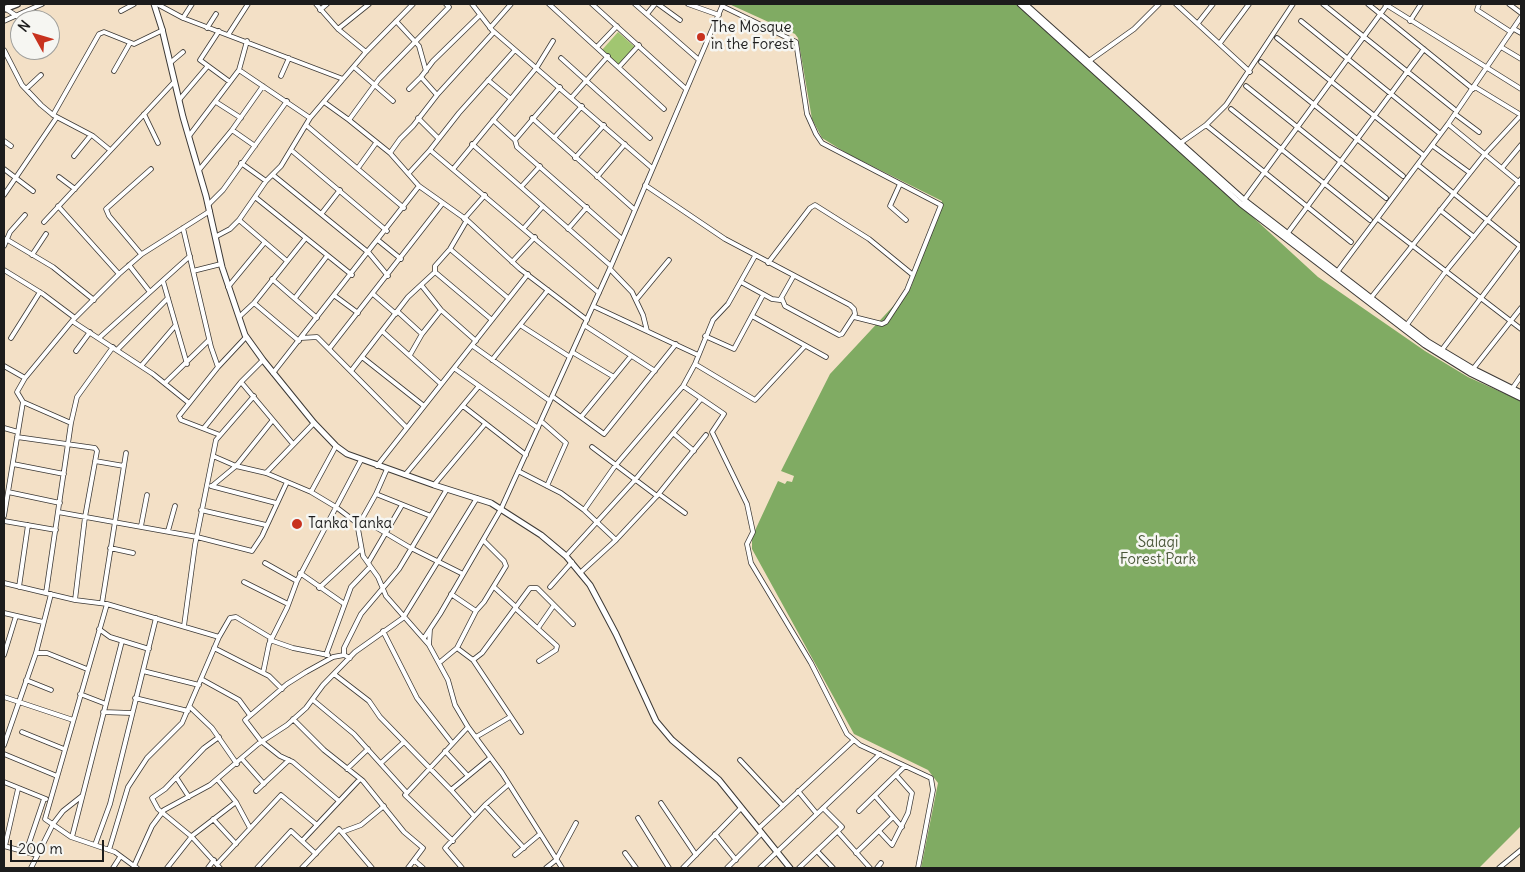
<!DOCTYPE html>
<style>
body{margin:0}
#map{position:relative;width:1525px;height:872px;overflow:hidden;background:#f3e0c6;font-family:Delius,sans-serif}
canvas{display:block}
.frame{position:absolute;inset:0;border:5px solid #1c1c1c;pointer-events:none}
.north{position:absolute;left:10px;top:10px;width:50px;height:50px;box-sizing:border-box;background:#f6f6f2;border:1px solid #9f9f9c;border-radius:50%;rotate:309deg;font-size:14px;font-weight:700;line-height:20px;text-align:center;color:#1c1c1c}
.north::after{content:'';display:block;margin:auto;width:18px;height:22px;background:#c8321e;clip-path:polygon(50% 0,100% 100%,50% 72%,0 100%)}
.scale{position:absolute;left:10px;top:840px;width:94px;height:22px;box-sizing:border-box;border:2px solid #1c1c1c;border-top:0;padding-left:6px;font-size:15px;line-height:18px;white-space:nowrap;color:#1c1c1c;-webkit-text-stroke:4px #f6f6f2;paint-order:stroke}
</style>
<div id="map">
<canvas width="1525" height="872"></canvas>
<div class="frame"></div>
<div class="north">N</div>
<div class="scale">200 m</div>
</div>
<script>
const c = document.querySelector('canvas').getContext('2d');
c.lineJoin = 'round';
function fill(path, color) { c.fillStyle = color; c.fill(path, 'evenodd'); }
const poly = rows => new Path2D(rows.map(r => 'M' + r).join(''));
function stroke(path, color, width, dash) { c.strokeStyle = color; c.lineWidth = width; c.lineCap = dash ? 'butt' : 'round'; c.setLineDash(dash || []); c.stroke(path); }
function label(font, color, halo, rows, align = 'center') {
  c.font = font + ' Delius,sans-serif'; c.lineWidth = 5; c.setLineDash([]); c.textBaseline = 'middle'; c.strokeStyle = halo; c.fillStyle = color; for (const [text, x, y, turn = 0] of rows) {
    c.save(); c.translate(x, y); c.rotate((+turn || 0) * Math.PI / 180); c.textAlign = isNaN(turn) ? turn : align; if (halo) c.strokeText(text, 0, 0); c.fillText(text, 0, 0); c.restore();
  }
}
fill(poly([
 [618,32,635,47,619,65,602,50]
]), '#a1c671');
fill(poly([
 [729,4,1021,4,1318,277,1425,351,1468,377,1521,401,1521,826,1479,868,921,868,938,783,928,770,854,734,752,549,752,537,778,481,785,484,787,481,792,482,794,476,781,471,830,374,911,287,942,201,848,154,822,138,812,119,798,38,795,34]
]), '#80ab63');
const street = poly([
 [157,4,183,18,343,79],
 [316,4,338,29,366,52],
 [472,4,492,30,652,168],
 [549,4,664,109],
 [592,4,686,89],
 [635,4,699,60],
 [658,4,680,20],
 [688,4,719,15],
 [1176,4,1250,72],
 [1323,4,1454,109],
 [1368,4,1473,89],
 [1385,4,1521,89],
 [1479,4,1477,10,1511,32],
 [1509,4,1521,13],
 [722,6,796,42,807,114,816,134,822,143,941,205,907,290,886,322,882,324,854,317],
 [6,9,23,20],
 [320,10,327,4],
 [121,11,134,4],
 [647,14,655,4],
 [183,18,192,4],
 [4,21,42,4],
 [396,21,419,46,426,71],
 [1301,21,1438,132],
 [1410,21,1421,4],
 [1198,23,1213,4],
 [207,28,216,14],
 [490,28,511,4],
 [338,29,369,4],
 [1514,29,1521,33],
 [219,31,200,60,230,82],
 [228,35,248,4],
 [50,37,51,37],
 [1277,38,1422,154],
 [247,41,239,70,310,118],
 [1220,43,1249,4],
 [597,47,617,26],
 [1501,47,1521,59],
 [4,50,22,85,41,105,53,115,93,136,110,150],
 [561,58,650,138],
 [1089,61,1134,29,1159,4],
 [1261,62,1403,176],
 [170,63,183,52],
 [354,67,393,101],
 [619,67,639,45],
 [114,71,130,43],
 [281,76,289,58],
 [421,77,437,95],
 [488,80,511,99],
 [1246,86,1386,198],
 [26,89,41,75],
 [409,89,421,77,433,61,479,16],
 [572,97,608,56],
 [179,100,207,67],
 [216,102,241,118],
 [324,102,349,120,390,153,419,186,467,220,520,269,587,320],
 [1231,109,1370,220],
 [144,114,158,143],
 [1455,114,1479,132],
 [53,115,99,34,104,32,134,44,163,30],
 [418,118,438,138],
 [532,118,635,210],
 [349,120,379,79,449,7,446,4],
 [493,120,515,140,517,147,622,239],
 [1448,124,1521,184],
 [306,125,404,208],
 [1206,125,1351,242],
 [232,130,255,146],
 [189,136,239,70],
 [554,138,582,106],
 [515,140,560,87],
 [4,141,11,146],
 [472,144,611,266],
 [1179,144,1206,125,1226,105,1293,4],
 [1433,146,1470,173],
 [291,150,387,231],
 [430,150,459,113,515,50],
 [390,153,400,139,413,126,437,95,494,32],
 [74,156,91,135],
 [575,158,604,125],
 [241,163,266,181],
 [1418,165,1521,247],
 [358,168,376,143],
 [454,168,537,67,553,41],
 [1502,168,1521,145],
 [4,169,33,191],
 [199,170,232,130,263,86],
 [409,173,430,150,599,293],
 [273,175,369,253,388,276],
 [59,177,75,189],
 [597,177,625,144],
 [900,184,890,206,906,220],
 [645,185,725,239,850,305,854,309,855,314,842,334,839,335,785,306,782,299],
 [521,187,540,166],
 [4,195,57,117],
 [255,197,352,275],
 [1244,200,1387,5],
 [208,205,223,190,287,101],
 [58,206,119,274],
 [1440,210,1474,237],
 [322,213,340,190],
 [464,219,485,195],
 [1378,219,1521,329],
 [239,220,287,261],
 [44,222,174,82],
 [183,228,211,347,218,367],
 [524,228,543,206],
 [568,229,587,207],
 [1287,234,1424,49],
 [215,237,230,229,239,220,266,181,281,166,310,118,366,52,413,4],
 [6,239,53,267,94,300],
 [379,241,401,259],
 [4,246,10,232,25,215],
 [450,249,508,298],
 [141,254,109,216,106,209,151,169],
 [32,255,46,234],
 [512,262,535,237],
 [768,263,810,208,815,205,869,239,913,275],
 [129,265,150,292],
 [610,269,632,292,643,315,647,331],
 [4,270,43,294,75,318],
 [193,271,221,264],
 [435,272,492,320],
 [1337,272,1448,124,1521,17],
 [272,279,317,318],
 [163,281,187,364],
 [741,282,772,299,780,300,793,277],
 [422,286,441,310,476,341],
 [228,287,265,242],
 [373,294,396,314],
 [335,296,358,313],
 [295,298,327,256],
 [1370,299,1485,154,1521,115,1475,87],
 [636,300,669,260],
 [254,303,299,341],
 [593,306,698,355],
 [397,311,422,334],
 [752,316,826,357],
 [239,317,254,303,305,239],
 [72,321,153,374,189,403],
 [520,325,570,357],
 [584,325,655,371],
 [1406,326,1446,271,1521,179],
 [382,331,441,384],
 [705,336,734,349,763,295],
 [11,338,40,292],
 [99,338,190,256],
 [301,338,317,337,407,428],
 [473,346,550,401],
 [329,349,442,204],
 [117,350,168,298],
 [76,351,90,332],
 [1441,351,1521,245],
 [572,352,614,377],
 [410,355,422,334,441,310],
 [362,357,424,406],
 [492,360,548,290],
 [695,364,755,400,805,346],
 [4,366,25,378],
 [141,366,175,326],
 [454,368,538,428],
 [1473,369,1521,308],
 [351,371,408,297,435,272,435,266,450,249,467,220],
 [273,373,419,186],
 [241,382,293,444],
 [165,383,209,340],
 [683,386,724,414,712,432,747,504,753,532,747,544,751,563,811,663,847,734,860,745,931,778,933,790,918,868],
 [1512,389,1521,376],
 [552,396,604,434,676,344],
 [463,406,526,455],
 [581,417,631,356],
 [541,421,566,443,547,486],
 [71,423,23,402,17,392,25,378,72,321,119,274,142,254,210,211],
 [4,428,18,432],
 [204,428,241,382,263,360],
 [673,433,694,451],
 [220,435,181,420,179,416,218,367,246,337],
 [17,437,95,448,97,451,85,517,75,600],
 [336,446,311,492,336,507,357,523,363,556,378,577,386,596,429,645,448,680,455,705,468,727,502,773,562,868],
 [592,447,657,496],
 [213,456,236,466,266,473,311,492],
 [95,461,124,466],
 [13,464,64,474],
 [377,466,528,274],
 [518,471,561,493,584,510,616,540],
 [266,473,314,423],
 [405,475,479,386],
 [434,485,485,424],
 [211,486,276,503],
 [212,486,236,466,272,421],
 [8,492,60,503],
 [376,494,431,516],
 [659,494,685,513],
 [201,510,266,525],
 [584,510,615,466,683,386,695,364,713,320,728,304,755,256],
 [58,512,197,537,252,551,262,536,287,482],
 [4,516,23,402],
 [362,519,409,547,463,574],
 [4,521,56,530],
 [357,523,362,519,376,494,387,469],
 [141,526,147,495],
 [168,531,175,506],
 [110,548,133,553],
 [566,556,635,480,701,399],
 [265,563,297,581],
 [368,563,402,505],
 [300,573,343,603],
 [580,573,616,540,657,496,706,435],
 [244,582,288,604],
 [4,583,75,600,107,604,219,637],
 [19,587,28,525],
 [494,587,516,607],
 [550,587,572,562],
 [319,588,361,549],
 [46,593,71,423,77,397,113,347],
 [451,594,476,611],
 [102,603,126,453],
 [107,604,45,819,71,837,115,852,134,866],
 [515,608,557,646,556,650,539,661],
 [4,613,43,622],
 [184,626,195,545,216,440,254,396],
 [538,628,554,605],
 [99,629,110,637,149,649],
 [383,631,417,698,452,743],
 [424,638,440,614,501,509,611,266,723,4],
 [270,640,293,648,328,655],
 [429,645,430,629],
 [214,648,269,676,282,689],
 [457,648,473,660,521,732],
 [36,653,47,653,87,669],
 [4,655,16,616],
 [326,655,351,587,370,567],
 [344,655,344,648,361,614,399,569,447,489],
 [473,660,482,653,530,588,537,588,573,624],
 [439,663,457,648,476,611,484,602,506,566,504,561,484,541],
 [143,671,199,685],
 [263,673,269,644,287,608,297,581,361,460],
 [334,674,369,701,380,717,451,790,474,816],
 [201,679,239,700,250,715],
 [26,680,51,690],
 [80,694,106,704],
 [4,697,73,720],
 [135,698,188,711],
 [313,700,354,734,407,793,468,727],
 [190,707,212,728,237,764],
 [103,712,131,713],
 [293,719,324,750,363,781,404,832,423,848,408,868],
 [22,732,64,749],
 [219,737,204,748,165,789,152,798,158,809,192,837,220,868],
 [476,737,510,717],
 [4,745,36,653,51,594],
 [445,751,468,776],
 [4,754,57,776],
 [242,759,264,784],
 [740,760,783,806],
 [381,763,404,742],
 [347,769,368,749],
 [176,777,189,797],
 [218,780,236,802,250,828],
 [4,782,46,799],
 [451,790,490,758],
 [256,791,289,760],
 [798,791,817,814],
 [405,795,453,841],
 [875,796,902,827],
 [339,801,293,762,280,756,261,741,245,720,287,684,306,672,333,657,344,655,350,658],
 [661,803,696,855],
 [485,805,524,848],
 [859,811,905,766],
 [638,818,669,868],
 [213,819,236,844],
 [758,829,854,740],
 [879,831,892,845,908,813,912,793,896,775],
 [342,832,361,825,384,806],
 [838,832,870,868],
 [715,834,736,860],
 [72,837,122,641],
 [302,841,360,779],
 [95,845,110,804,156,618],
 [4,846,37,855],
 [5,846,18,789],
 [109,850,128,787,147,758,182,723,219,637,230,618,236,617,271,638],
 [817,851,833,868],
 [26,852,44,799],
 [625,853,636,868],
 [856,853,893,817],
 [515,855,540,834],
 [415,861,423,868],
 [217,864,281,795,317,825],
 [31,868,53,824,63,811,82,796],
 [113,868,120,857],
 [137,868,134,866,152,826,164,810,210,785,258,744,287,725,306,708,323,685,355,652,403,618,477,498],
 [167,868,193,835,236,802],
 [208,868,214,860],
 [257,868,291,831,316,854],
 [302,868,339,829,372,868],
 [462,868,445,848,485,805,509,784],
 [546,868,556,860,576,823],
 [683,868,741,808],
 [727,868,762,833],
 [760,868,880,754],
 [799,868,842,827,823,808],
 [877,868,881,863],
 [1499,868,1521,850]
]);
const secondary = poly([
 [154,4,162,29,183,117,206,196,222,267,245,335,263,360,314,423,336,446,347,454,434,485,491,503,541,535,566,556,590,585,616,634,656,721,672,740,719,780,790,868],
 [1020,4,1241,204,1425,345,1470,373,1521,398],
 [1025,4,1244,200,1428,342,1473,369,1521,393]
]);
const primary = poly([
 [4,9,17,4]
]);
stroke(street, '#3c3936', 5.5);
stroke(secondary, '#3c3936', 7);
stroke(primary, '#3c3936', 8);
stroke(street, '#fff', 4);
stroke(secondary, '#fff', 5);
stroke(primary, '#fff', 5.5);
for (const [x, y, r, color] of [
 [701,37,5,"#c8321e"],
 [297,524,6,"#c8321e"]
]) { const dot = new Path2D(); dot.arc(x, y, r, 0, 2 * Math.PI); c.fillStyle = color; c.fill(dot); stroke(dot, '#f6f6f2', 2); }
label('15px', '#1c1c1c', '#f6f6f2', [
 ["The Mosque",711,28],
 ["in the Forest",711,45],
 ["Tanka Tanka",308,524]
], 'left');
label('15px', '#4b583a', '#f6f6f2', [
 ["Salagi",1158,543],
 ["Forest Park",1158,560]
]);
</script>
